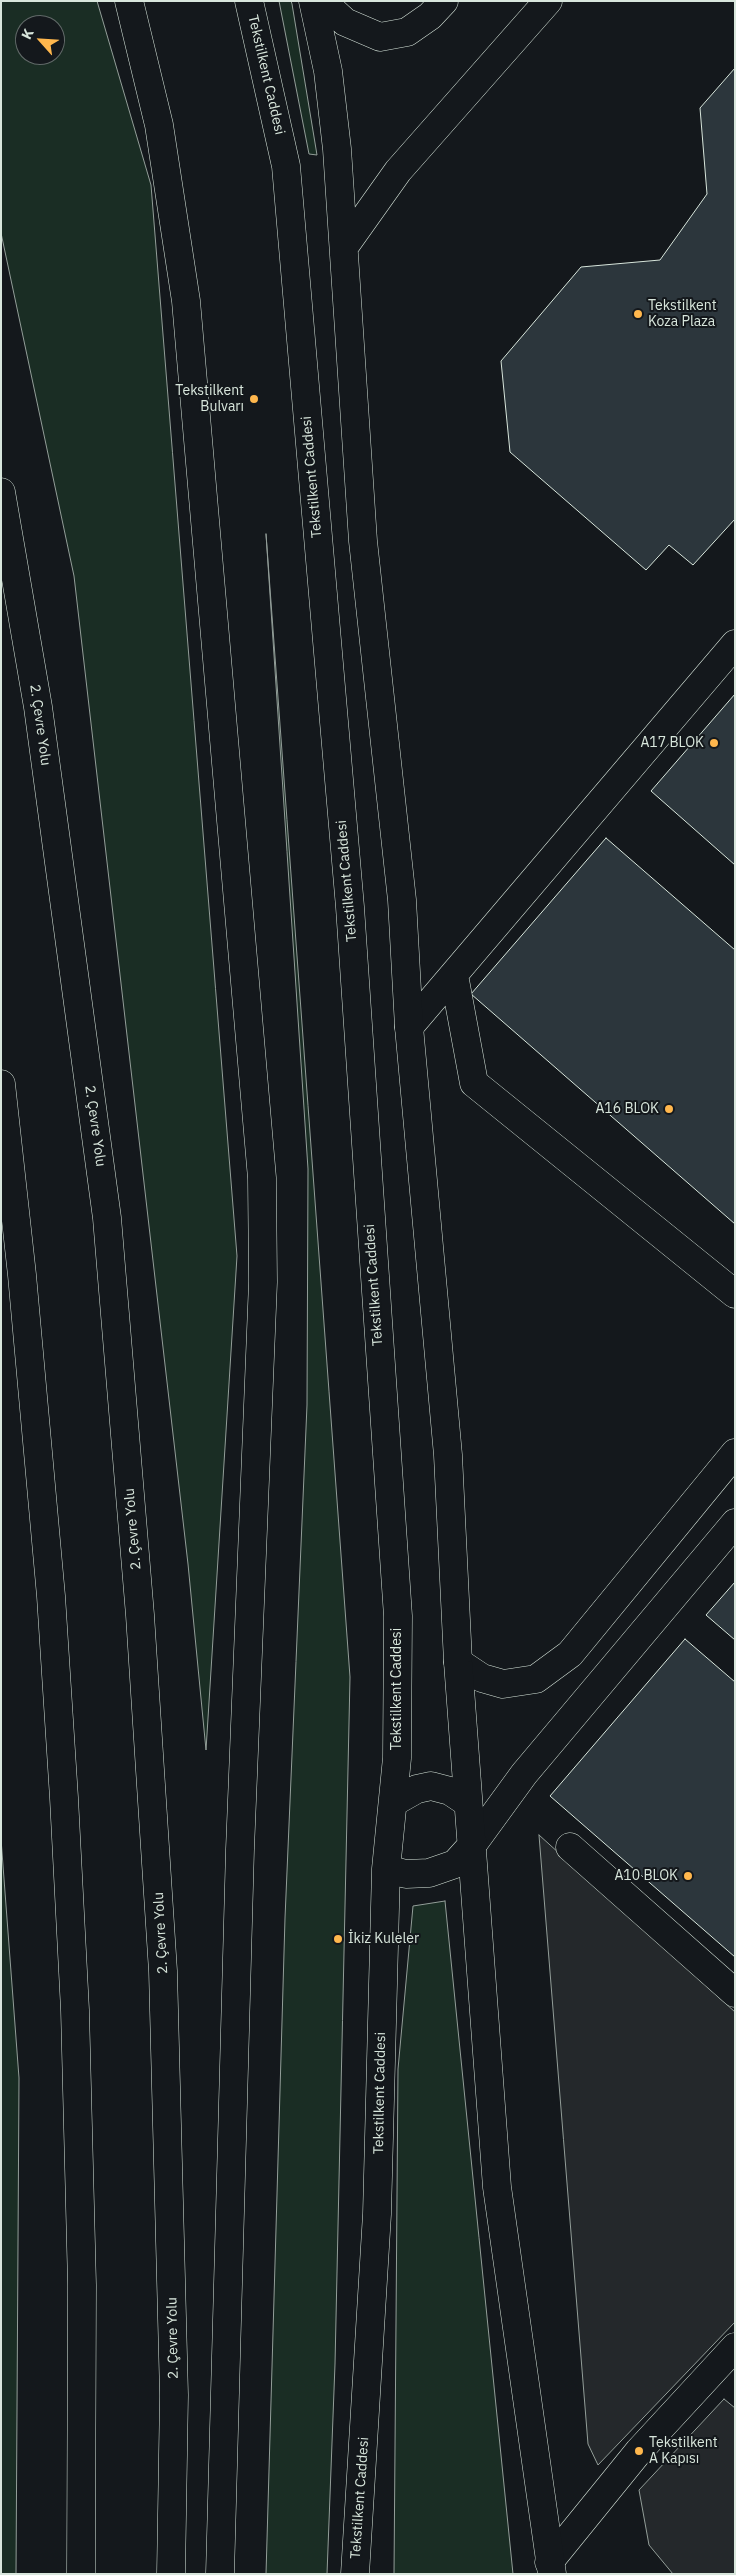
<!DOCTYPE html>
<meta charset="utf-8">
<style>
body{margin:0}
#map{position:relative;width:736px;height:2575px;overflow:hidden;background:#14181c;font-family:"IBM Plex Sans",sans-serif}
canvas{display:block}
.frame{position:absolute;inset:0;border:2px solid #d8e6dc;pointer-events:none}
.north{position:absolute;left:15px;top:15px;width:50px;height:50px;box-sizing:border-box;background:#14181c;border:1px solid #626a69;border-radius:50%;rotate:296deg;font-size:14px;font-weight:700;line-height:20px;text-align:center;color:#d8e6dc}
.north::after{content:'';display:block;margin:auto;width:18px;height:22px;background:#ffb74d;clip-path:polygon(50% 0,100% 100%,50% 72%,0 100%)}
</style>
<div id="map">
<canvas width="736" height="2575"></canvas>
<div class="frame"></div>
<div class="north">K</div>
</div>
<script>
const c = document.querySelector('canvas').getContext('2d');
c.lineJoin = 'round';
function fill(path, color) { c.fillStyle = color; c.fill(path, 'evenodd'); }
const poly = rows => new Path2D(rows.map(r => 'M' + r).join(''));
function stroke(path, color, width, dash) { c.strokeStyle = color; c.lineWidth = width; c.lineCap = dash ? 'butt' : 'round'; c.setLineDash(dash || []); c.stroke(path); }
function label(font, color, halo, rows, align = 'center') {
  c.font = font + ' "IBM Plex Sans",sans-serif'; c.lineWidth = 4; c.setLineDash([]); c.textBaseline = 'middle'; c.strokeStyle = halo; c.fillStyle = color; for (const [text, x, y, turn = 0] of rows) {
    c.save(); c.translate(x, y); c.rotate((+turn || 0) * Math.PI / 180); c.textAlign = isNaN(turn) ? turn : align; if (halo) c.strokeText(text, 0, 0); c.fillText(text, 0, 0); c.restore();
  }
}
const green = poly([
 [1,1,97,1,151,185,237,1256,206,1750,188,1564,74,576,1,233,1,1],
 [25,25,55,25,55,55,25,55,25,25],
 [279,1,291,1,292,4,317,155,309,154,279,1],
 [266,534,350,1677,335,2364,327,2574,266,2574,285,1918,307,1405,308,1169,266,534],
 [1,1839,19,2078,16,2574,1,2574,1,1839],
 [445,1901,513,2574,394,2574,398,2069,413,1906,445,1901]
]);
fill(green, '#1a2d24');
stroke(green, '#939e99', 1);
const parking = poly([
 [539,1835,735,2012,735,2322,598,2465,588,2444,539,1835],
 [724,2399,735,2408,735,2574,673,2574,649,2545,639,2490,724,2399]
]);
fill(parking, '#24282b');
stroke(parking, '#939e99', 1);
const building = poly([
 [735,68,735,519,693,565,669,545,646,570,510,452,501,361,581,267,660,260,707,194,700,108,735,68],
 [735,694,735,865,651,791,735,694],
 [606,838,735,950,735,1224,471,994,606,838],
 [735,1582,735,1640,706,1615,735,1582],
 [685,1639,735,1682,735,1957,550,1796,685,1639]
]);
fill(building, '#2c363c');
stroke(building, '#d8e6dc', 1);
const minor = poly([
 [454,975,474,1083,735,1294],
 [409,1027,735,644],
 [458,1662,482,1678,503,1684,536,1679,570,1654,735,1453],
 [473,1844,524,1774,735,1523],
 [570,1847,735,1993],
 [549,2562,639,2451,735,2347]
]);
const major = poly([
 [249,1,286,166,350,907,398,1616,397,1758,386,1869,377,2214,355,2574],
 [313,1,328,71,337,149,363,541,402,900,409,1027,448,1455,458,1662,497,2187,552,2574],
 [322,1,345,22,380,37,407,32,430,16,444,1],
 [344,247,398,171,548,1],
 [394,1802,417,1789,431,1786,450,1791,468,1803],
 [386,1869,406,1874,429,1873,455,1864,473,1844]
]);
const highway = poly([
 [129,1,159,125,186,301,262,1178,263,1282,240,1849,220,2574],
 [1,492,38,707,107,1218,140,1615,163,1971,174,2395,171,2574],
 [1,1084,22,1275,51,1596,64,1798,75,2010,82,2285,81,2574]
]);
stroke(minor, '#d8e6dc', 29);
stroke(major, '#d8e6dc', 29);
stroke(highway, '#d8e6dc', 29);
stroke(minor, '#14181c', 28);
stroke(major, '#14181c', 28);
stroke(highway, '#14181c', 28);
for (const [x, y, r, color] of [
 [638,314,5,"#ffb74d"],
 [254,399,5,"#ffb74d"],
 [714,743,5,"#ffb74d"],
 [669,1109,5,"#ffb74d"],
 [688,1876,5,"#ffb74d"],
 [338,1939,5,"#ffb74d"],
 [639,2451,5,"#ffb74d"]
]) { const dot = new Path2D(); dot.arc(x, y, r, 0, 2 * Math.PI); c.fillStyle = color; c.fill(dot); stroke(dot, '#14181c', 2); }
label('14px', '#d8e6dc', '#14181c', [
 ["Tekstilkent Caddesi",266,75,77],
 ["Tekstilkent Caddesi",312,477,-95],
 ["2. Çevre Yolu",40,725,82],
 ["Tekstilkent Caddesi",347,881,-95],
 ["2. Çevre Yolu",95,1126,82],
 ["Tekstilkent Caddesi",374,1285,-94],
 ["2. Çevre Yolu",133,1529,-95],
 ["Tekstilkent Caddesi",397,1689,-90],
 ["2. Çevre Yolu",161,1933,-93],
 ["Tekstilkent Caddesi",380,2093,-89],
 ["2. Çevre Yolu",173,2338,-91],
 ["Tekstilkent Caddesi",360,2498,-86]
]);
label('14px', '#d8e6dc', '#14181c', [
 ["Tekstilkent",648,306,"left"],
 ["Koza Plaza",648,322,"left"],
 ["Tekstilkent",244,391],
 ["Bulvarı",244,407],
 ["A17 BLOK",704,743],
 ["A16 BLOK",659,1109],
 ["A10 BLOK",678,1876],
 ["İkiz Kuleler",348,1939,"left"],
 ["Tekstilkent",649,2443,"left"],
 ["A Kapısı",649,2459,"left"]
], 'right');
</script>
